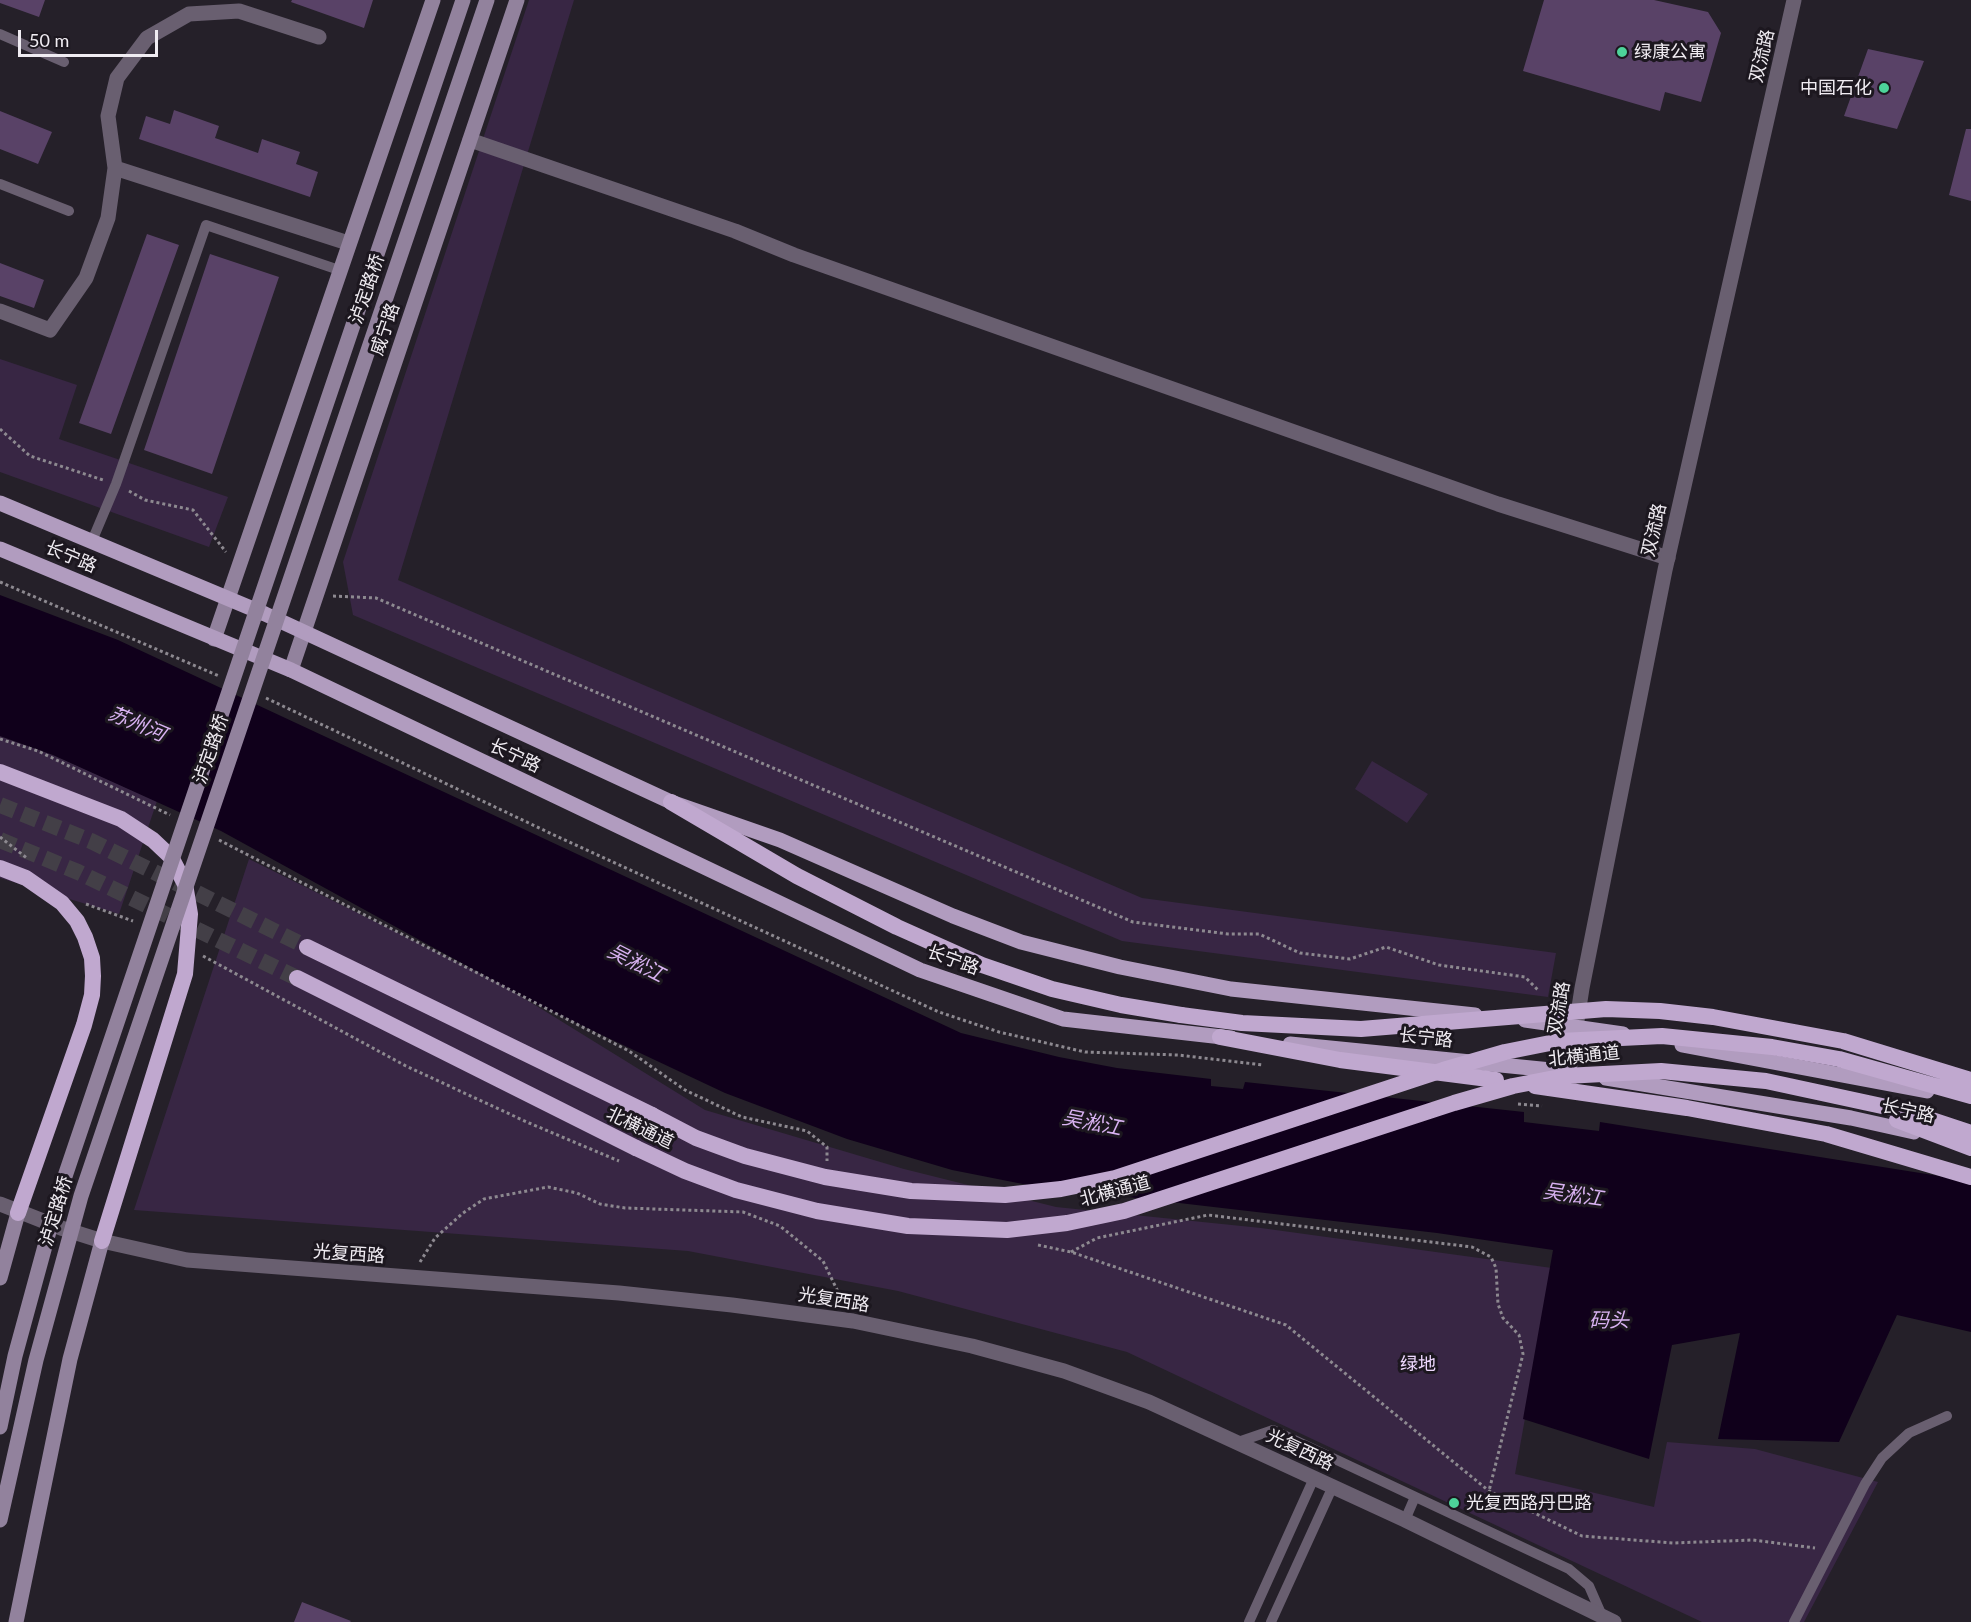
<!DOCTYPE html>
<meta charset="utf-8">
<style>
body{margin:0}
#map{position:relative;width:1971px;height:1622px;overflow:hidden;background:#252029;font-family:Lato,sans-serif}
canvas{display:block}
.scale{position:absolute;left:18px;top:30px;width:140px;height:27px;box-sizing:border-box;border:3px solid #f0ecf2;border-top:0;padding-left:8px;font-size:18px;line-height:21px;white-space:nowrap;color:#f0ecf2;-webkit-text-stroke:4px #1c171f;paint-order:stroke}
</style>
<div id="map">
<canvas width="1971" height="1622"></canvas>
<div class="scale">50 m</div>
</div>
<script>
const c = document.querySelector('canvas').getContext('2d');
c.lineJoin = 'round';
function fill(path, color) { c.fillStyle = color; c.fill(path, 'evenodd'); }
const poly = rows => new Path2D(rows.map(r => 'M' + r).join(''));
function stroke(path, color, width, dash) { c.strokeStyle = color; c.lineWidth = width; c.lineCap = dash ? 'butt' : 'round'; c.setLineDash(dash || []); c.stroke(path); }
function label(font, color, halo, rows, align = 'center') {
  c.font = font + ' Lato,"Noto Sans SC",sans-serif'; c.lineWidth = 6; c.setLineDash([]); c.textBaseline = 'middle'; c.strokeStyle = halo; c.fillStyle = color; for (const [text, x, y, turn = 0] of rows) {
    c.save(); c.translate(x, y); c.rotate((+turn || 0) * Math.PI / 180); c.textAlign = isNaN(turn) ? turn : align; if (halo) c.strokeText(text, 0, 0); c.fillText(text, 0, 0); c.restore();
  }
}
fill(poly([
 [529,0,574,0,398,580,1142,898,1556,953,1548,997,1122,941,353,615,343,562],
 [0,359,77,385,59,439,228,497,209,547,0,472],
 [0,736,53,755,157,801,119,914,0,878],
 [1372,761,1428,794,1407,823,1355,789],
 [249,859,501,984,705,1110,904,1169,1056,1207,1261,1228,1552,1268,1515,1474,1654,1507,1667,1442,1755,1449,1878,1482,1804,1622,1702,1622,1127,1352,898,1291,688,1251,134,1210]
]), '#382644');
fill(poly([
 [0,595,118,640,961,1033,1059,1057,1117,1068,1211,1079,1211,1086,1243,1089,1245,1082,1524,1112,1524,1122,1599,1131,1600,1122,1958,1179,1971,1184,1971,1332,1897,1315,1839,1442,1718,1439,1740,1333,1672,1345,1649,1459,1523,1419,1553,1250,1437,1233,1033,1186,952,1170,847,1139,725,1093,538,1005,221,831,53,755,0,736]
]), '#10001b');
fill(poly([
 [0,0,45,0,39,17,0,3],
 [292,0,373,0,364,28,291,2],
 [1544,0,1654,0,1708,12,1721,33,1701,102,1665,92,1660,111,1523,71],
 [1868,49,1924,61,1897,129,1844,116],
 [174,110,219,126,215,138,258,153,262,139,300,152,296,164,318,172,310,197,139,139,146,116,170,124],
 [0,111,52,132,38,164,0,149],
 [1966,129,1971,129,1971,201,1949,195],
 [147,234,179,245,111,434,79,423],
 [210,254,279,277,212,474,144,450],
 [0,263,44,280,34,308,0,296],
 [302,1602,351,1621,350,1622,294,1622]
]), '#594267');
stroke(poly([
 [0,805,91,841,307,947],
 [0,840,78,872,297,978]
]), '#433f47', 16, [16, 8]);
stroke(poly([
 [0,429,30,456,103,480],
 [129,491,145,500,193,510,226,552],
 [0,582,219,676],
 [333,596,376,598,1133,922,1228,934,1259,934,1300,953,1350,959,1386,947,1439,965,1525,977,1539,991],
 [266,698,554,835,939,1012,999,1032,1085,1052,1178,1055,1263,1065],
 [0,739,38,751,170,815],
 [0,837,28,859],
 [219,840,629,1051,685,1090,742,1117,807,1131,827,1147,827,1161],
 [86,904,133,921],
 [203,956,406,1066,529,1123,619,1161],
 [1518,1104,1542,1106],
 [1038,1245,1071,1252,1286,1325,1489,1491,1582,1536,1673,1543,1753,1540,1815,1548],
 [1071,1252,1097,1238,1208,1215,1472,1247,1491,1257,1496,1268,1498,1304,1503,1318,1519,1335,1523,1354,1489,1491],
 [420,1262,435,1238,463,1213,484,1199,548,1187,577,1193,600,1204,625,1208,743,1212,780,1226,823,1261,844,1304]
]), '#8d8990', 3, [3, 3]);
stroke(poly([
 [0,34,64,62],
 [0,184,69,211],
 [92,541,116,484,206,225,339,270],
 [1238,1442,1273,1430,1569,1569,1589,1586,1603,1618],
 [1405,1520,1415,1497],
 [1249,1622,1314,1478],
 [1271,1622,1333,1486],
 [1794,1622,1865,1484,1882,1458,1909,1433,1947,1416]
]), '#695f70', 10);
stroke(poly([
 [470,140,735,231,794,255,1498,504,1668,558],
 [115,168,108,116,117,78,147,38,189,14,239,11,319,37],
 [0,311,50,330,86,278,108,218,115,168,348,243]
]), '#695f70', 15);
stroke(poly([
 [1569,1072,1582,988,1665,570,1794,0],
 [0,1204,61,1228,102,1241,187,1260,619,1293,732,1305,853,1321,972,1346,1064,1371,1149,1402,1405,1520,1614,1622]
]), '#695f70', 15);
stroke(poly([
 [214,639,433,0],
 [291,670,517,0],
 [0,1278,18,1213],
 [16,1622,70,1359,102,1241]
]), '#92829d', 15);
stroke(poly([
 [0,503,265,614,671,802,780,840,953,916,1021,942,1120,967,1231,989,1475,1015],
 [0,549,291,670,920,970,1063,1019,1231,1038],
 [1525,1020,1623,1034],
 [1290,1044,1571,1072],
 [1682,1045,1927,1091],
 [1606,1078,1851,1118,1914,1132]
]), '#b19cbf', 15);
stroke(poly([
 [0,772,121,819,153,840,171,857,185,884,190,914,185,974,102,1241],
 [671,802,797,876,897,927,982,965,1052,989,1121,1005,1181,1015],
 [0,868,26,878,62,903,77,921,85,937,92,958,93,976,92,995,84,1025,18,1213],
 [307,947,652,1115],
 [297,978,636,1148],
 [1220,1037,1340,1060,1496,1080]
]), '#c0a8cf', 16);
stroke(poly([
 [0,1427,15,1356,60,1191,463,0],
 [0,1520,36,1360,81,1196,487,0]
]), '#92829d', 15);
stroke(poly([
 [1181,1015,1242,1023,1361,1029,1606,1009,1660,1011,1713,1017,1843,1041,1971,1080],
 [1535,1086,1687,1108,1826,1134,1971,1177],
 [652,1115,696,1138,745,1156,825,1177,911,1191,1005,1195,1061,1189,1115,1178,1443,1070,1505,1052,1560,1041,1662,1036,1772,1047,1839,1059,1971,1096],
 [1897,1120,1971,1148],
 [636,1148,685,1171,736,1190,817,1211,908,1226,1007,1230,1067,1223,1124,1211,1454,1103,1513,1086,1565,1076,1661,1071,1766,1081,1905,1111,1971,1133]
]), '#c0a8cf', 16);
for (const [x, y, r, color] of [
 [1622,52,6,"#4dd39a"],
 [1884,88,6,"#4dd39a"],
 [1454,1503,6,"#4dd39a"]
]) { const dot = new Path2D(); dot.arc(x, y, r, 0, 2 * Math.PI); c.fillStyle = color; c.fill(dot); stroke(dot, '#1c171f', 2); }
label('18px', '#f0ecf2', '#1c171f', [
 ["绿康公寓",1634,52],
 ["中国石化",1872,88,"right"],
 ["光复西路丹巴路",1466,1503]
], 'left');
label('18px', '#f0ecf2', '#1c171f', [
 ["双流路",1762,56,-77],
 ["泸定路桥",367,289,-71],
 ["威宁路",385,329,-71],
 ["双流路",1654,530,-77],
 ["长宁路",71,557,23],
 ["泸定路桥",211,749,-71],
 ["长宁路",515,756,25],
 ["长宁路",953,960,20],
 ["双流路",1559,1008,-80],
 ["长宁路",1426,1038,6],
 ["北横通道",1584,1056,-6],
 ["长宁路",1908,1111,12],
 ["北横通道",640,1128,26],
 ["北横通道",1115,1191,-15],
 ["泸定路桥",56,1211,-73],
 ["光复西路",349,1254,4],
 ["光复西路",834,1300,9],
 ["光复西路",1300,1450,25]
]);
label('18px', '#eed8fe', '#1c171f', [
 ["绿地",1418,1364]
]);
label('italic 20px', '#d8b2f1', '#1c171f', [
 ["苏州河",137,724,23],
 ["吴淞江",636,963,27],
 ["吴淞江",1092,1123,11],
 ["吴淞江",1573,1195,8],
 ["码头",1609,1321]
]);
</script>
